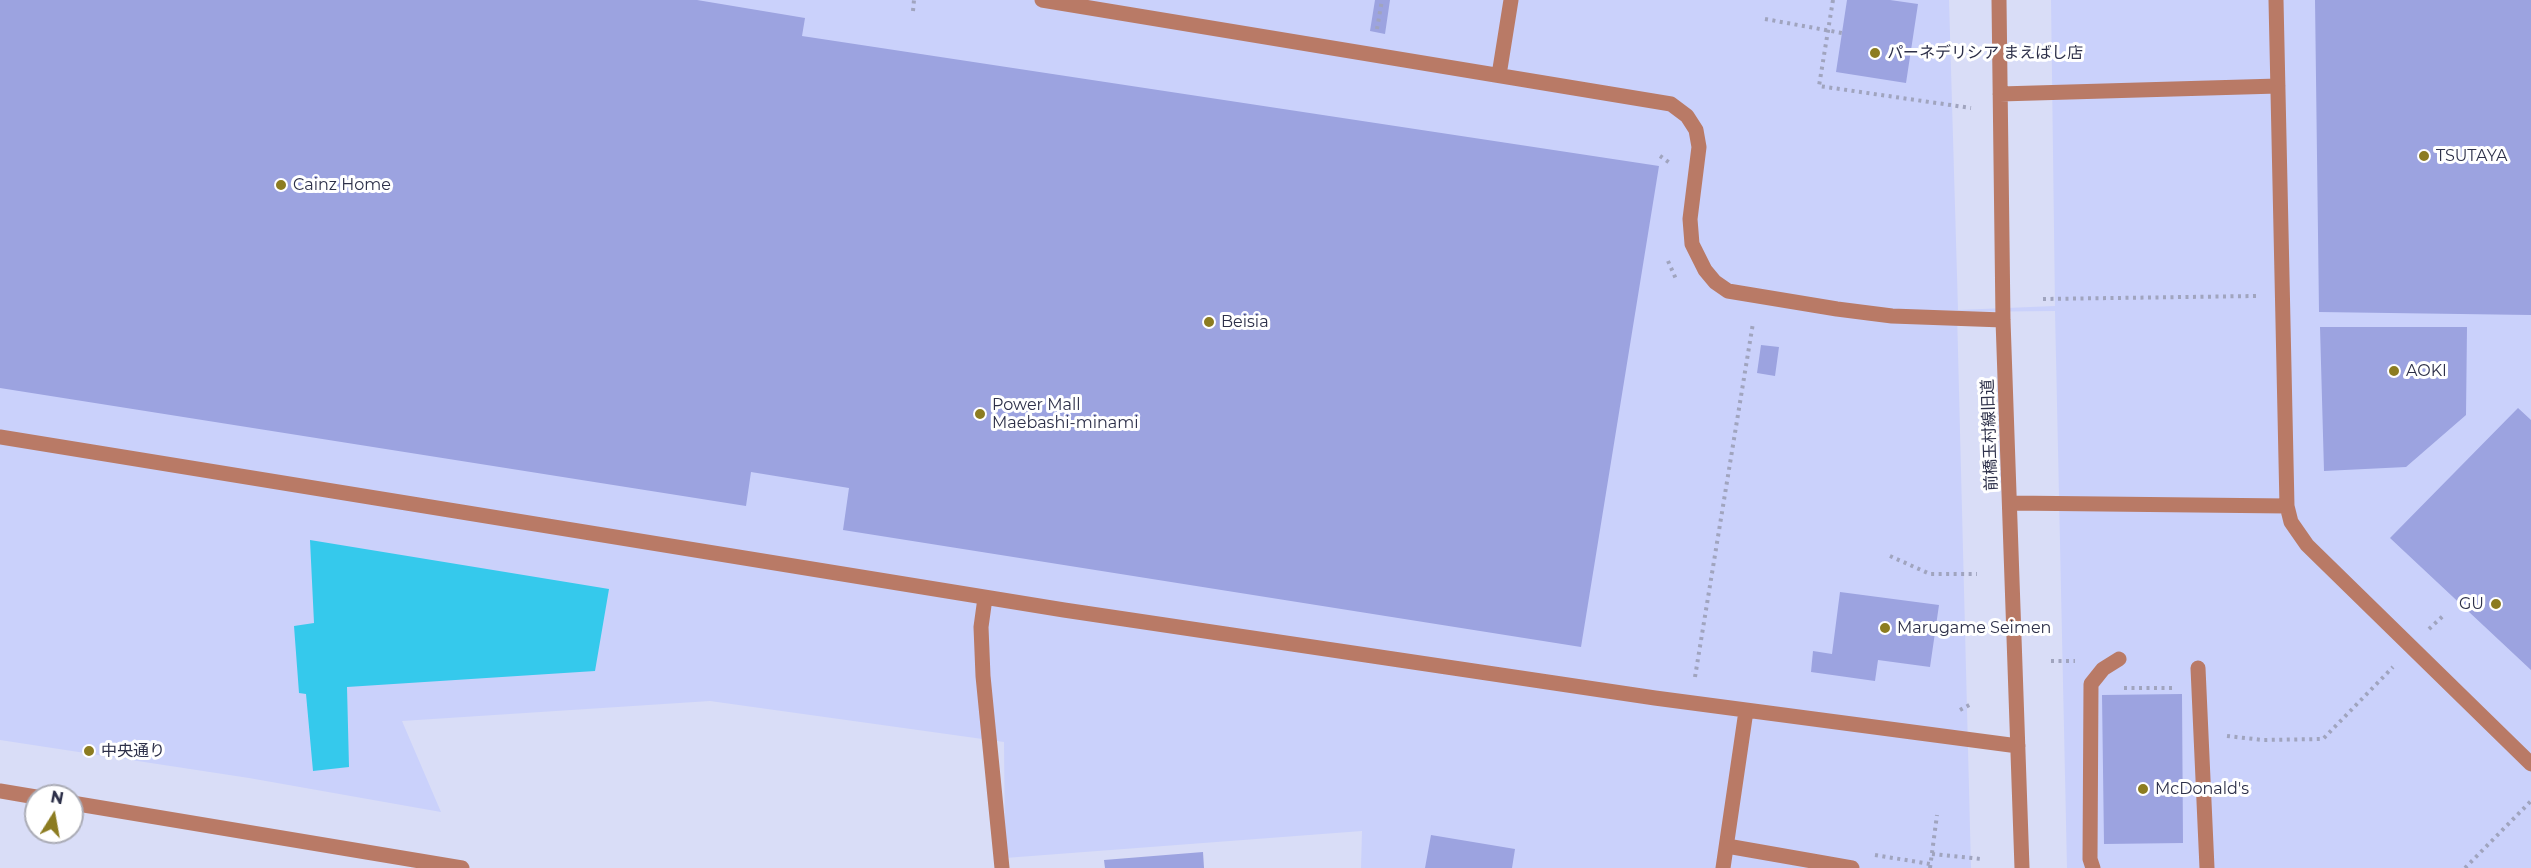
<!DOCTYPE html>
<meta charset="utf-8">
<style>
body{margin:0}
#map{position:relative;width:2531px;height:868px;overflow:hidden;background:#d9ddf7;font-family:Montserrat,sans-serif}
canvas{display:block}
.north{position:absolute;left:24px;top:784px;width:60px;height:60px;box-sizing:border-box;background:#fff;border:2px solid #abacb6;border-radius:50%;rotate:11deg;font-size:16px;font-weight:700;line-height:24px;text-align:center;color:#2d3049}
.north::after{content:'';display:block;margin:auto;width:21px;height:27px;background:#8c7c21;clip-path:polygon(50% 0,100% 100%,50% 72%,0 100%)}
</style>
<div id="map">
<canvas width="2531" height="868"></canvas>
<div class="north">N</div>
</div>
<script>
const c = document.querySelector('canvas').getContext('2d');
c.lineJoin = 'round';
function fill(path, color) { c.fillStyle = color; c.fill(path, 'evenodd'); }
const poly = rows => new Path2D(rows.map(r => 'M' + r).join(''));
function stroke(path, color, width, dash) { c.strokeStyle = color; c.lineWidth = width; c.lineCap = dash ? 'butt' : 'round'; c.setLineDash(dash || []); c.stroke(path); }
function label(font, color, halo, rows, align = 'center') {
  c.font = font + ' Montserrat,"Noto Sans JP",sans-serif'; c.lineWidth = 6; c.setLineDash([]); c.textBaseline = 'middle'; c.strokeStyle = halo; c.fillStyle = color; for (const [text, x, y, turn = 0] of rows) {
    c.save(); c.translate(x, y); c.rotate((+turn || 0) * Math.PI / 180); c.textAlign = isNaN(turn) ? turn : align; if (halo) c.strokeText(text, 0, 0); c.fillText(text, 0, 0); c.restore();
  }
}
fill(poly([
 [0,0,1949,0,1958,310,2055,306,2051,0,2531,0,2531,868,2067,868,2055,311,1957,312,1971,868,1361,868,1362,831,1005,858,1004,742,710,701,402,721,441,812,249,778,0,740]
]), '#cad1fb');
fill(poly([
 [310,540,609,589,595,671,347,687,349,767,313,771,306,694,299,693,294,626,314,623]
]), '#35c9ec');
fill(poly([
 [0,0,697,0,805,18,802,36,1659,166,1581,647,843,530,849,488,751,472,746,506,0,388],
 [1375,0,1390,0,1385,34,1370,31],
 [1847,0,1890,0,1918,4,1906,83,1836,72],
 [2315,0,2531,0,2531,315,2319,312],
 [2320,327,2467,327,2466,415,2406,467,2324,471],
 [1761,345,1779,347,1775,376,1757,373],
 [2518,408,2531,420,2531,670,2390,538],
 [1840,592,1939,605,1930,667,1878,660,1875,681,1811,672,1813,651,1832,654],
 [2182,694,2183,843,2104,844,2102,695],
 [1431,835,1515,849,1512,868,1425,868],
 [1203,852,1204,868,1105,868,1104,860]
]), '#9ca3e0');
stroke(poly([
 [1833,0,1819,86,1971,108],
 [913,11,914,0],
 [1765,19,1842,33],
 [1377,29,1382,0],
 [1660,156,1670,163],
 [1668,261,1676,279],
 [2043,299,2257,296],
 [1890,556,1930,574,1977,574],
 [2429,629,2444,615],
 [2051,661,2075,661],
 [1695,677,1753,323],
 [2124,688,2173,688],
 [1960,710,1971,704],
 [2227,736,2263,740,2323,739,2393,667],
 [1932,854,1981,859],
 [1875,855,1930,864],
 [1930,868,1937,815],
 [2465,868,2531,801]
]), '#a0a4be', 4, [3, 4.5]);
stroke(poly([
 [1042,0,1671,104,1687,116,1696,130,1699,147,1690,219,1692,244,1705,270,1715,282,1728,291,1837,309,1892,316,2003,320],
 [1999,0,2003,320,2022,868],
 [2276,0,2287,506,2291,522,2307,545,2531,764],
 [1499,75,1511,0],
 [2000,94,2278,86],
 [0,437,1064,610,1655,698,2018,746],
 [2011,503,2287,506],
 [985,598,981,627,983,676,1002,868],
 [2198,668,2207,868],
 [0,791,36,797],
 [72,803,462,868],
 [1727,846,1852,868],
 [1723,868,1746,711],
 [2093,868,2090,859,2091,684,2103,669,2119,659]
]), '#b97a66', 15);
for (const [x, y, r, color] of [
 [1875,53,6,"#8c7c21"],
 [2424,156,6,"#8c7c21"],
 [281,185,6,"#8c7c21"],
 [1209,322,6,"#8c7c21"],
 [2394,371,6,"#8c7c21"],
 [980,414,6,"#8c7c21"],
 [2496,604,6,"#8c7c21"],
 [1885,628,6,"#8c7c21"],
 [89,751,6,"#8c7c21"],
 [2143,789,6,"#8c7c21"]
]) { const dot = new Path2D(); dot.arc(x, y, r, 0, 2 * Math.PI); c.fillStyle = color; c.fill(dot); stroke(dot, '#fff', 2); }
label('16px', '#2d3049', '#fff', [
 ["パーネデリシア まえばし店",1887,53],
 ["TSUTAYA",2436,156],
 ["Cainz Home",293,185],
 ["Beisia",1221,322],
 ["AOKI",2406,371],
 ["Power Mall",992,405],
 ["Maebashi-minami",992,423],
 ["GU",2484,604,"right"],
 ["Marugame Seimen",1897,628],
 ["中央通り",101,751],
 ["McDonald's",2155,789]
], 'left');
label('16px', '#2d3049', '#fff', [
 ["前橋玉村線旧道",1990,435,-92]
]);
</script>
